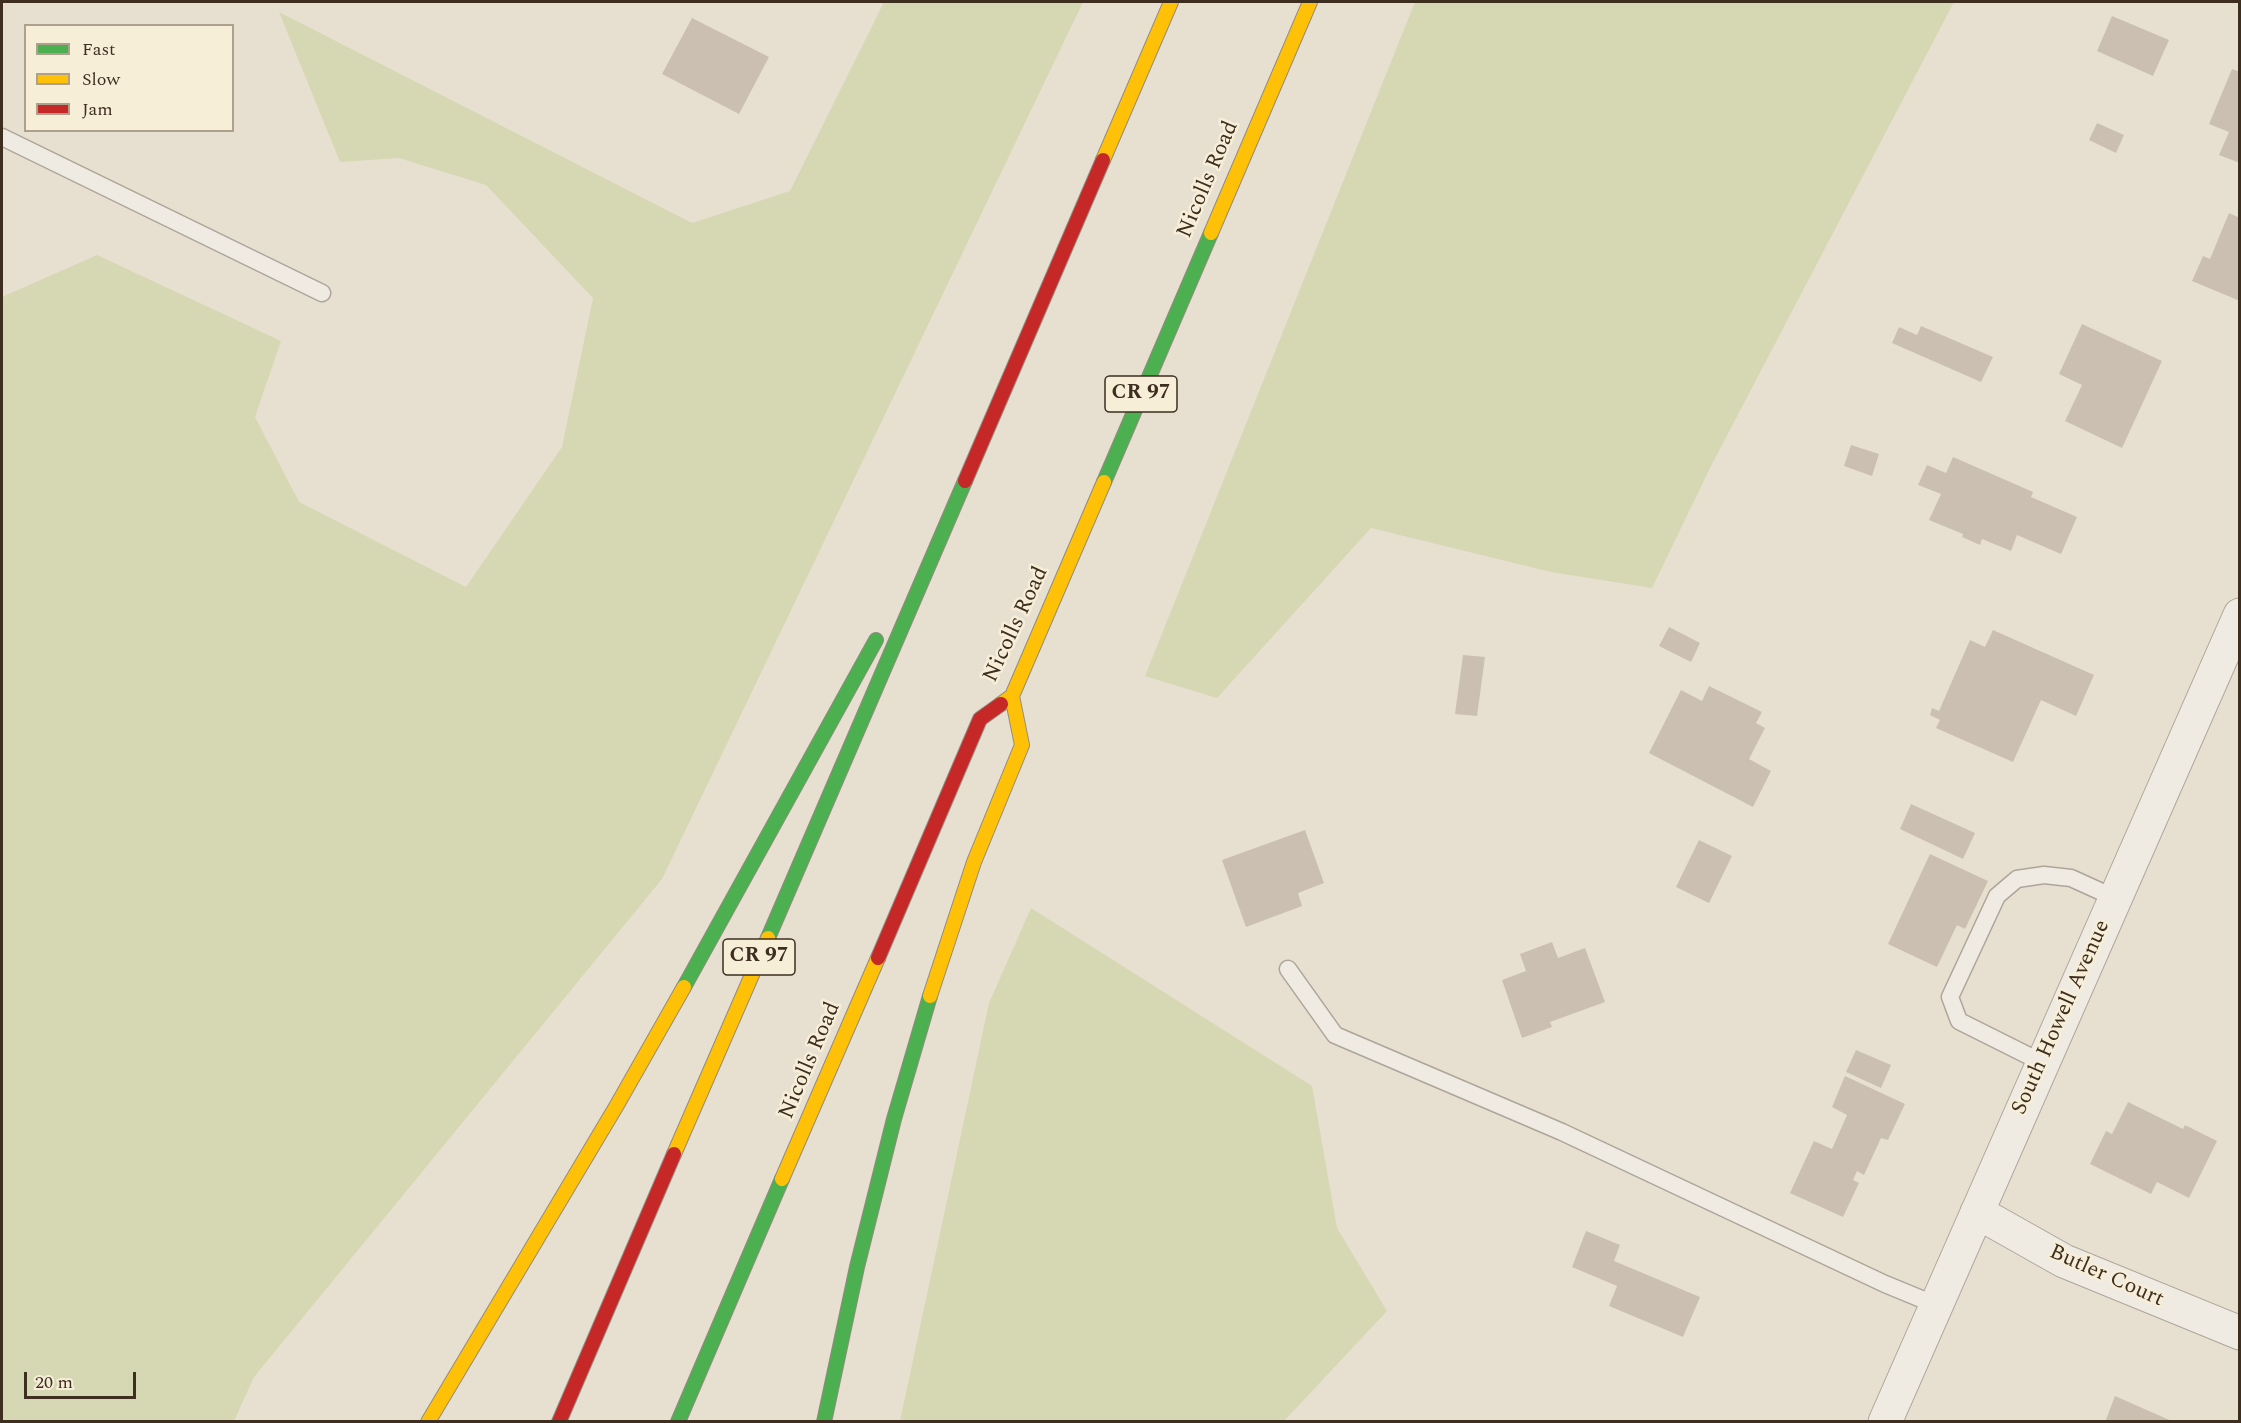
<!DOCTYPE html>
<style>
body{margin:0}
#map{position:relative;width:2241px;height:1423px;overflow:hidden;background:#e7e0d1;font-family:Spectral,serif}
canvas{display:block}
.frame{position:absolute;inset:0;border:3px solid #3d2e20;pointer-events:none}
.legend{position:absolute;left:24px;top:24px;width:210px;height:108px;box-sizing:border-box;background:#f7eed8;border:2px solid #ada18e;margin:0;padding:8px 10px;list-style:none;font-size:18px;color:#3d2e20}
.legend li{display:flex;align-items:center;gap:12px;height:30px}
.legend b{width:30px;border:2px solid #ada18e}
.scale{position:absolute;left:24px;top:1372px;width:112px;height:27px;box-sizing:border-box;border:3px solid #3d2e20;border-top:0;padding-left:8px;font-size:18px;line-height:21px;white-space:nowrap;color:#3d2e20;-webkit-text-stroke:4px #f7eed8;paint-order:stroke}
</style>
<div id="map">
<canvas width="2241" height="1423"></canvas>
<div class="frame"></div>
<ul class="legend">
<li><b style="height:8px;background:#4caf50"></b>Fast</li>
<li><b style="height:8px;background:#ffc107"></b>Slow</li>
<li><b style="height:8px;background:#c62828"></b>Jam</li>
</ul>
<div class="scale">20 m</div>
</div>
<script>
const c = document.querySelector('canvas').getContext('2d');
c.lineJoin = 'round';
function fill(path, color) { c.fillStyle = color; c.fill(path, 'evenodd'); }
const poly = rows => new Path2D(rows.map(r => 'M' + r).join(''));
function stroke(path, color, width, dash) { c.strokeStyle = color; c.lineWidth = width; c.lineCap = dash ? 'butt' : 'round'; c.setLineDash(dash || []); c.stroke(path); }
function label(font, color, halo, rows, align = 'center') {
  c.font = font + ' Spectral,serif'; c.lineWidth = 5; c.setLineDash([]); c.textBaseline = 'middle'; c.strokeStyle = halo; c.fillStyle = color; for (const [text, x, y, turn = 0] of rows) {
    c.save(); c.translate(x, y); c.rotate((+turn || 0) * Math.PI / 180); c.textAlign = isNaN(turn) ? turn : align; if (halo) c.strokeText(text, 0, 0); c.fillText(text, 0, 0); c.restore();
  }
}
fill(poly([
 [880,2,1083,2,662,879,254,1377,234,1421,2,1421,2,297,97,255,281,341,255,417,299,502,466,587,562,447,593,298,486,185,399,158,340,162,279,12,692,223,790,191,883,4],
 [1415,2,1954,2,1711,466,1652,588,1551,572,1371,528,1217,698,1145,676],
 [1031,908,1312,1086,1337,1228,1387,1311,1284,1421,900,1421,989,1003]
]), '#d6d7b3');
fill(poly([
 [2112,16,2169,40,2153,76,2097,51],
 [692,18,769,57,739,114,662,74],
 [2232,69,2240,72,2240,163,2219,155,2229,132,2209,124],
 [2097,123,2124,135,2116,153,2089,140],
 [2229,213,2240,218,2240,301,2192,281,2203,256,2210,259],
 [2082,324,2162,361,2122,448,2065,421,2082,385,2059,374],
 [1921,326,1993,357,1981,382,1892,343,1899,327,1917,335],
 [1851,445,1879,454,1872,476,1844,466],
 [1953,457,2033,492,2031,497,2077,517,2061,554,2017,535,2011,551,1982,539,1980,545,1962,537,1963,534,1929,520,1941,494,1918,485,1927,465,1946,473],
 [1669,627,1700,643,1691,662,1659,646],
 [1993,630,2094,675,2076,716,2041,700,2013,762,1936,728,1940,720,1930,715,1932,708,1939,711,1970,640,1985,647],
 [1463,655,1485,657,1477,716,1455,714],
 [1709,686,1762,712,1756,723,1765,728,1749,759,1771,771,1753,807,1649,753,1681,690,1702,701],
 [1911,804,1975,833,1963,859,1900,829],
 [1305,830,1324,883,1298,893,1302,906,1246,927,1222,860],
 [1699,840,1732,856,1709,903,1676,887],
 [1930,854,1988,881,1965,929,1957,925,1937,967,1888,944],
 [1552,942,1558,958,1585,948,1605,1002,1550,1022,1552,1027,1522,1038,1502,980,1526,971,1520,954],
 [1856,1050,1891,1065,1881,1088,1846,1072],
 [1845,1076,1905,1104,1888,1140,1881,1138,1864,1175,1857,1171,1853,1180,1859,1183,1843,1217,1790,1193,1814,1141,1832,1149,1847,1115,1832,1107],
 [2128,1102,2183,1129,2185,1125,2217,1141,2189,1198,2157,1182,2151,1194,2090,1164,2106,1131,2112,1134],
 [1586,1231,1620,1245,1614,1261,1700,1297,1683,1337,1609,1306,1617,1286,1572,1267],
 [2115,1396,2174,1422,2105,1422]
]), '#cbbfb2');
const lane = poly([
 [2,137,322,293],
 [1288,969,1335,1035,1562,1132,1885,1284,1936,1305],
 [2043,1063,1959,1021,1950,997,1997,896,2017,879,2044,875,2071,878,2115,898]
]);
const street = poly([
 [1977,1212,2064,1261,2240,1333],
 [1885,1422,2240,615]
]);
const fast = poly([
 [1104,482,1211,233],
 [768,938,965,481],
 [684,987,876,640],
 [678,1422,782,1179],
 [824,1422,857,1267,894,1119,930,996]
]);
const slow = poly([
 [1103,160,1171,2],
 [1211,233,1310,2],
 [1001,704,1012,696,1104,482],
 [930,996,974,862,1022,745,1012,696],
 [674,1154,768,938],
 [782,1179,878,958],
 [428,1422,617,1105,684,987]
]);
const jam = poly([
 [965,481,1103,160],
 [878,958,980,719,1001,704],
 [559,1422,674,1154]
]);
stroke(lane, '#ada599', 19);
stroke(street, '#ada599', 35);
stroke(fast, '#928b80', 16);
stroke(slow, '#928b80', 16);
stroke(jam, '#928b80', 16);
stroke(lane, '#efebe3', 16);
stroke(street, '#efebe3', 33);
stroke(fast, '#4caf50', 14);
stroke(slow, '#ffc107', 14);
stroke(jam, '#c62828', 14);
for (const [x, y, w] of [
 [1141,394,72],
 [759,957,72]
]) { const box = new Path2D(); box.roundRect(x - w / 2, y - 18, w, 36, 4.5); c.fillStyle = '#f7eed8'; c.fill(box); stroke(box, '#3d2e20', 1.5); }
label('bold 21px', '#3d2e20', null, [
 ["CR 97",1141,394],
 ["CR 97",759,957]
]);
label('22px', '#3d2e20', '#f7eed8', [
 ["Nicolls Road",1209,180,-67],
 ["Nicolls Road",1017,625,-65],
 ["South Howell Avenue",2062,1018,-66],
 ["Nicolls Road",811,1061,-67],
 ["Butler Court",2106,1277,24]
]);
</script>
